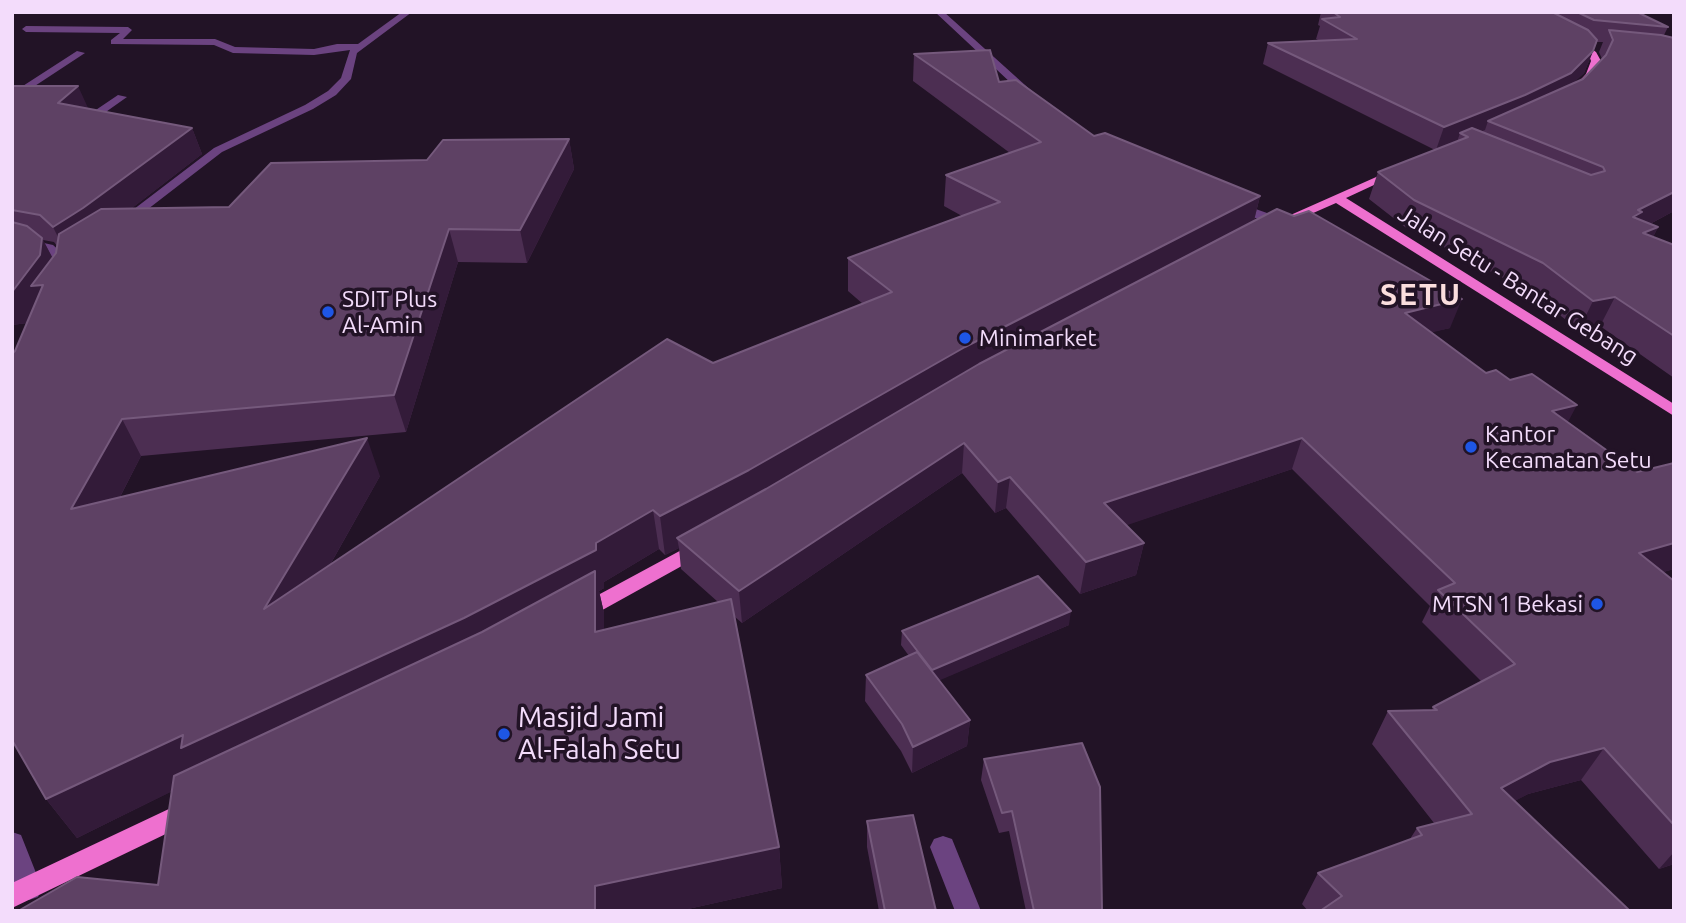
<!DOCTYPE html>
<style>
body{margin:0}
#map{position:relative;width:1686px;height:923px;overflow:hidden;background:#221326;font-family:Ubuntu,sans-serif}
canvas{display:block}
.frame{position:absolute;inset:0;border:14px solid #f3dcfb;pointer-events:none}
</style>
<div id="map">
<canvas width="1686" height="923"></canvas>
<div class="frame"></div>
</div>
<script>
const c = document.querySelector('canvas').getContext('2d');
c.lineJoin = 'round';
const poly = rows => new Path2D(rows.map(r => 'M' + r).join(''));
function fill(path, color) { c.fillStyle = color; c.fill(path, 'evenodd'); }
function stroke(path, color, width, dash) { c.strokeStyle = color; c.lineWidth = width; c.lineCap = dash ? 'butt' : 'round'; c.setLineDash(dash || []); c.stroke(path); }
function label(font, color, halo, rows, align = 'center') {
  c.font = font + ' Ubuntu,sans-serif'; c.lineWidth = 7; c.setLineDash([]); c.textBaseline = 'middle'; c.strokeStyle = halo; c.fillStyle = color; for (const [text, x, y, turn = 0] of rows) {
    c.save(); c.translate(x, y); c.rotate((+turn || 0) * Math.PI / 180); c.textAlign = isNaN(turn) ? turn : align; if (halo) c.strokeText(text, 0, 0); c.fillText(text, 0, 0); c.restore();
  }
}
fill(poly([
 [402,12,412,12,357,53,351,79,336,95,313,109,222,152,126,226,121,225,121,219,214,148,305,105,328,91,341,78,350,50,314,55,233,53,214,45,111,44,111,40,120,33,26,32,22,29,26,26,128,27,132,30,123,39,215,39,235,47,314,49,337,44,358,44,402,12],
 [935,12,944,12,1035,94,1035,98,1027,98,935,12],
 [77,51,85,53,12,101,12,93,77,51],
 [118,95,127,97,86,126,78,126,78,122,118,95],
 [1233,201,1284,219,1285,222,1284,225,1274,225,1229,208,1227,205,1233,201],
 [12,236,53,245,71,261,74,272,67,276,62,275,59,265,43,251,12,244,12,236],
 [12,832,21,835,42,888,38,897,29,900,20,897,12,878,12,832],
 [943,836,952,839,981,911,955,911,930,847,934,839,943,836]
]), '#6b4380');
fill(poly([
 [1571,39,1577,39,1596,52,1601,61,1594,77,1579,90,1574,87,1586,74,1591,61,1589,55,1571,43,1571,39],
 [1392,170,1402,172,1346,198,1674,404,1674,416,1336,203,1279,228,1274,229,1268,225,1392,170],
 [700,540,707,542,710,547,707,552,588,618,581,621,574,618,571,613,574,608,700,540],
 [190,799,199,802,202,810,199,818,12,908,12,883,190,799]
]), '#ee70cf');
fill(poly([
 [1321,12,1637,12,1668,27,1664,35,1674,38,1674,211,1650,224,1658,227,1653,237,1674,245,1674,378,1600,326,1579,330,1530,292,1405,227,1369,199,1378,172,1435,150,1263,64,1268,43,1320,41,1316,39,1320,26,1318,25],
 [1597,42,1603,42,1599,52,1602,59,1583,79,1572,84,1584,73],
 [914,54,999,82,1094,136,1260,196,1254,221,1450,328,1431,332,1486,373,1568,422,1637,472,1674,463,1674,569,1663,572,1674,581,1674,864,1659,869,1581,780,1528,794,1514,801,1628,911,1308,911,1302,904,1318,873,1410,839,1417,828,1434,823,1372,744,1388,711,1432,710,1433,707,1482,682,1422,622,1430,606,1292,469,1126,525,1144,543,1136,575,1080,594,1006,508,995,513,962,473,742,623,735,617,779,847,782,888,679,911,18,911,158,885,172,791,77,838,46,799,15,351,27,323,12,325,12,86,88,109,192,128,202,154,132,208,229,207,427,160,569,139,574,169,527,263,458,262,406,432,141,456,120,497,380,476,330,565,713,363,863,304,848,291,848,258,962,216,944,206,946,175,1010,153,913,81],
 [43,240,54,242,57,246,56,253,52,258],
 [679,548,681,569,718,602,604,630,604,613,599,591,604,588,604,582,659,549,665,555],
 [1069,625,939,680,970,720,967,746,912,773,901,751,865,701,866,675,909,656,901,645,902,631],
 [984,759,1102,911,1026,911,1009,831,999,833,981,780],
 [867,821,936,911,879,911,867,847]
]), '#4c2e52');
fill(poly([
 [1593,51,1584,73,1561,95,1488,121,1485,130,1468,137,1460,133,1457,142,1436,150,1444,127],
 [78,86,89,110,58,103],
 [192,128,202,154,96,236,67,255,53,227],
 [569,139,574,169,527,263,520,230],
 [1674,192,1674,211,1631,234,1633,217,1638,210],
 [1260,196,1252,228,677,538,679,548,665,555,660,516,965,347],
 [1658,227,1644,255,1643,233],
 [449,229,458,262,406,432,394,395],
 [42,238,57,266,27,323,12,325,12,292],
 [1615,297,1600,326,1579,330,1593,301],
 [1462,299,1450,328,1394,342,1405,313],
 [1577,405,1561,435,1552,411],
 [122,419,141,456,94,547,71,509],
 [367,438,380,476,283,648,264,609],
 [1302,438,1292,469,1098,535,1104,503],
 [964,443,962,473,742,623,739,591],
 [1010,477,1006,508,995,513,998,482],
 [653,510,659,549,604,582,604,588,599,591,604,613,604,674,199,778,77,838,46,799,596,543],
 [1144,543,1136,575,1080,594,1086,562],
 [1674,543,1674,569,1619,585,1639,553],
 [1071,611,1069,625,931,684,932,670],
 [970,720,967,746,912,773,913,747],
 [1604,748,1581,780,1528,794,1480,820,1501,788,1550,762],
 [779,847,782,888,679,911,595,911,595,886],
 [1674,852,1674,864,1659,869]
]), '#331b39');
const building = poly([
 [1333,12,1552,12,1588,30,1597,40,1593,51,1571,73,1525,95,1444,127,1268,43,1357,39,1322,19,1340,17,1333,12],
 [1577,12,1637,12,1668,27,1594,20,1577,12],
 [1609,30,1661,35,1674,38,1674,192,1638,210,1642,212,1633,217,1658,227,1643,233,1674,245,1674,336,1615,297,1593,301,1543,263,1414,200,1378,172,1468,137,1460,133,1472,128,1591,175,1605,171,1603,167,1488,121,1583,79,1606,55,1613,40,1609,30],
 [990,50,999,82,1016,80,1094,136,1105,133,1260,196,965,347,749,470,660,516,653,510,596,543,596,550,464,618,181,748,183,735,46,799,12,740,12,354,15,351,43,285,31,286,56,253,59,234,101,209,229,207,271,163,427,160,443,140,569,139,520,230,449,229,394,395,122,419,71,509,367,438,264,609,667,339,713,363,892,292,848,258,1000,202,946,175,1041,142,914,54,990,50],
 [12,86,78,86,58,103,192,128,83,208,53,227,40,215,12,210,12,86],
 [1277,209,1294,216,1309,211,1462,299,1405,313,1486,373,1496,370,1510,380,1532,374,1577,405,1552,411,1637,472,1674,463,1674,543,1639,553,1674,581,1674,825,1604,748,1550,762,1501,788,1629,910,1625,911,1320,911,1342,896,1318,873,1422,835,1417,828,1472,814,1388,711,1437,710,1433,707,1515,664,1438,590,1455,583,1302,438,1104,503,1144,543,1086,562,1010,477,998,482,964,443,739,591,677,538,766,489,979,364,1277,209],
 [12,222,27,226,42,238,40,255,12,292,12,222],
 [595,571,595,632,731,599,779,847,595,886,595,911,18,911,77,877,158,885,174,776,482,632,595,571],
 [1038,576,1071,611,932,670,902,631,1038,576],
 [917,652,970,720,913,747,902,724,866,675,917,652],
 [1082,743,1100,787,1102,911,1034,911,1012,811,1002,813,984,759,1082,743],
 [913,815,936,911,885,911,867,821,913,815]
]);
fill(building, '#5e4164');
stroke(building, '#75597c', 2);
for (const [x, y, r, color] of [
 [328,312,7,"#1e56e5"],
 [965,338,7,"#1e56e5"],
 [1471,447,7,"#1e56e5"],
 [1597,604,7,"#1e56e5"],
 [504,734,7,"#1e56e5"]
]) { const dot = new Path2D(); dot.arc(x, y, r, 0, 2 * Math.PI); c.fillStyle = color; c.fill(dot); stroke(dot, '#221326', 2.5); }
label('23px', '#f3dcfb', '#221326', [
 ["Jalan Setu - Bantar Gebang",1518,285,32]
]);
label('23px', '#f3dcfb', '#221326', [
 ["SDIT Plus",342,299],
 ["Al-Amin",342,325],
 ["Minimarket",979,338],
 ["Kantor",1485,434],
 ["Kecamatan Setu",1485,460],
 ["MTSN 1 Bekasi",1583,604,"right"]
], 'left');
label('28px', '#f3dcfb', '#221326', [
 ["Masjid Jami",518,718],
 ["Al-Falah Setu",518,750]
], 'left');
c.letterSpacing = '2px';
label('bold 30px', '#fbdede', '#221326', [
 ["SETU",1421,295]
]);
c.letterSpacing = '0px';
</script>
